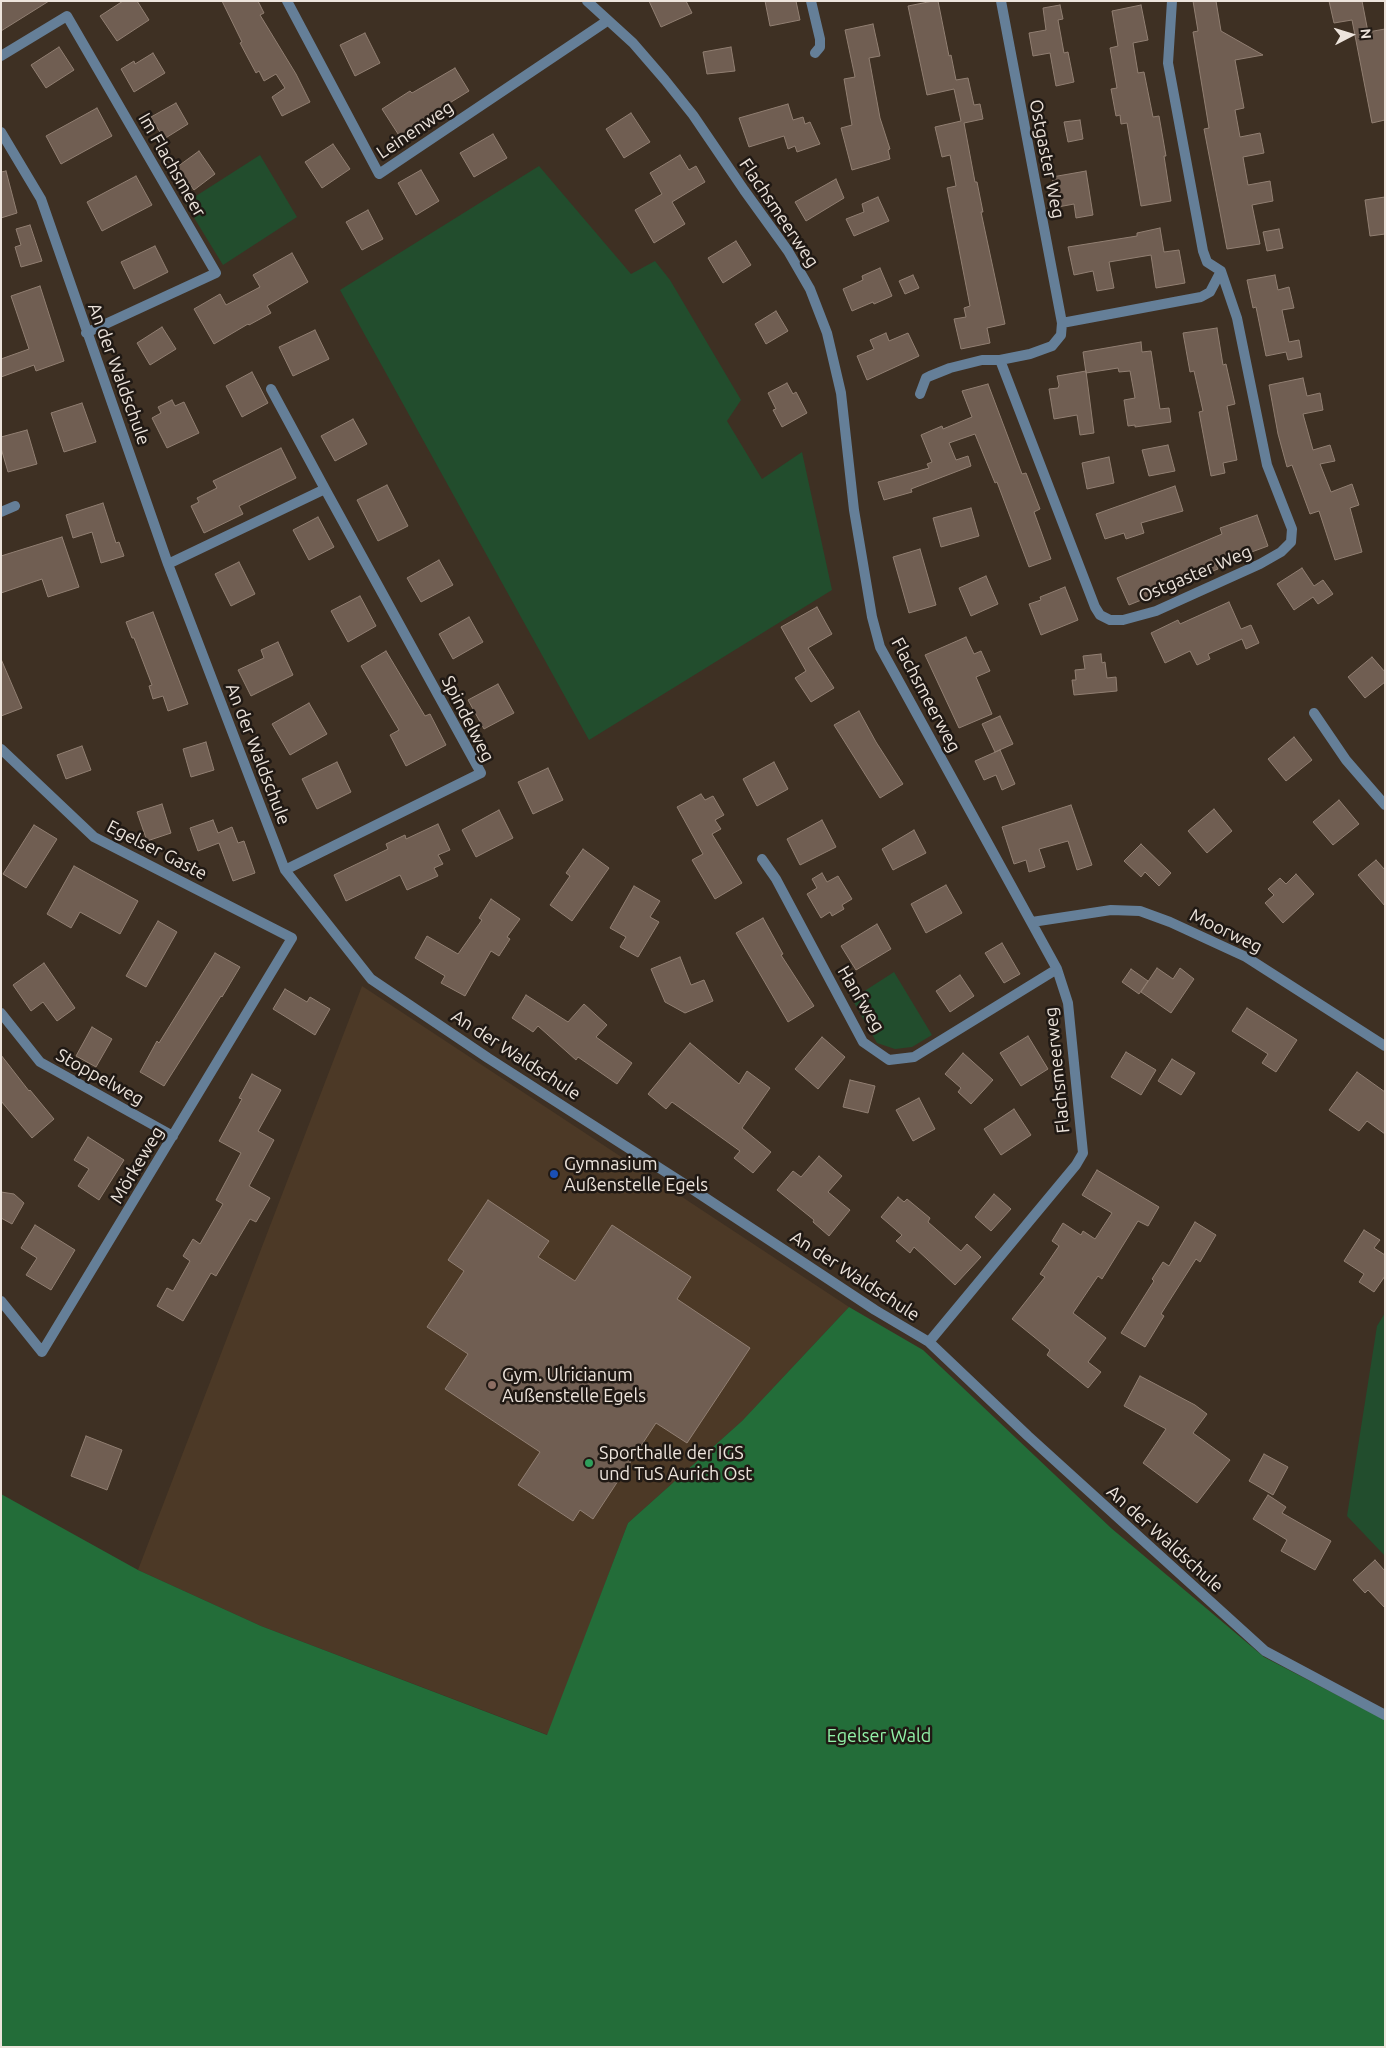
<!DOCTYPE html>
<meta charset="utf-8">
<style>
body{margin:0}
#map{position:relative;width:1386px;height:2048px;overflow:hidden;background:#3e3023;font-family:Ubuntu,sans-serif}
canvas{display:block}
.frame{position:absolute;inset:0;border:2px solid #ede4dc;pointer-events:none}
.north{position:absolute;left:1326px;top:10px;width:50px;height:50px;-webkit-text-stroke:4px #201914;paint-order:stroke;rotate:85deg;font-size:14px;font-weight:700;line-height:20px;text-align:center;color:#ede4dc}
.north::after{content:'';display:block;margin:auto;width:18px;height:22px;background:#ede4dc;clip-path:polygon(50% 0,100% 100%,50% 72%,0 100%)}
</style>
<div id="map">
<canvas width="1386" height="2048"></canvas>
<div class="frame"></div>
<div class="north">N</div>
</div>
<script>
const c = document.querySelector('canvas').getContext('2d');
c.lineJoin = 'round';
function fill(path, color) { c.fillStyle = color; c.fill(path, 'evenodd'); }
const poly = rows => new Path2D(rows.map(r => 'M' + r).join(''));
function stroke(path, color, width, dash) { c.strokeStyle = color; c.lineWidth = width; c.lineCap = dash ? 'butt' : 'round'; c.setLineDash(dash || []); c.stroke(path); }
function label(font, color, halo, rows, align = 'center') {
  c.font = font + ' Ubuntu,sans-serif'; c.lineWidth = 5; c.setLineDash([]); c.textBaseline = 'middle'; c.strokeStyle = halo; c.fillStyle = color; for (const [text, x, y, turn = 0] of rows) {
    c.save(); c.translate(x, y); c.rotate((+turn || 0) * Math.PI / 180); c.textAlign = isNaN(turn) ? turn : align; if (halo) c.strokeText(text, 0, 0); c.fillText(text, 0, 0); c.restore();
  }
}
fill(poly([
 [362,986,849,1307,742,1421,628,1523,548,1735,261,1626,138,1570]
]), '#4c3926');
fill(poly([
 [260,155,297,217,223,265,185,203],
 [539,166,631,274,655,261,670,280,741,400,727,421,762,479,802,452,832,590,589,740,340,290],
 [894,972,932,1035,912,1047,895,1049,877,1043,852,999],
 [1385,1313,1385,1556,1347,1516,1377,1326]
]), '#224d2d');
fill(poly([
 [849,1307,923,1350,1111,1528,1264,1657,1385,1720,1385,2047,1,2047,1,1494,138,1570,261,1626,547,1735,628,1523,742,1421]
]), '#236d39');
const building = poly([
 [1,1,49,1,1,31,1,1],
 [123,1,137,1,149,20,117,41,100,16,123,1],
 [222,1,258,1,264,13,260,15,296,74,310,102,282,116,272,97,285,88,276,74,264,81,259,71,256,73,240,43,242,42,222,1],
 [649,1,686,1,692,13,661,27,649,1],
 [765,1,796,1,800,20,770,26,765,1],
 [933,1,938,1,949,56,951,55,956,80,968,78,974,105,980,104,983,119,964,123,975,182,977,182,983,212,981,212,1005,324,987,328,990,343,961,349,954,319,966,317,964,308,970,306,947,188,956,186,950,155,942,157,935,127,961,121,954,89,927,95,908,6,933,1],
 [1193,1,1216,1,1221,31,1263,55,1235,60,1244,108,1235,110,1240,137,1260,133,1264,153,1243,157,1248,185,1270,181,1273,201,1252,205,1260,244,1227,249,1204,129,1209,128,1193,32,1198,31,1193,1],
 [1329,1,1362,1,1368,32,1385,29,1385,120,1372,123,1352,20,1334,23,1329,1],
 [1060,5,1063,19,1058,20,1064,53,1068,52,1074,82,1056,86,1050,53,1033,56,1029,33,1046,30,1043,8,1060,5],
 [1141,5,1148,40,1133,43,1138,73,1144,72,1153,117,1159,116,1166,156,1164,156,1171,201,1141,206,1127,123,1121,124,1120,115,1116,116,1111,89,1117,88,1110,48,1118,46,1112,11,1141,5],
 [873,24,880,56,869,58,880,118,890,149,888,150,890,159,852,170,841,128,852,125,844,79,855,77,845,30,873,24],
 [365,33,380,63,355,76,340,45,365,33],
 [59,47,74,70,46,88,31,65,59,47],
 [731,47,735,71,707,74,703,52,731,47],
 [153,53,165,73,134,92,121,69,134,61,135,64,153,53],
 [455,68,469,91,427,117,428,119,400,137,382,109,410,91,412,93,455,68],
 [176,103,188,124,164,139,151,117,176,103],
 [788,104,793,120,803,117,805,124,810,122,820,144,797,152,795,146,788,149,784,136,749,147,739,118,788,104],
 [97,108,112,136,61,164,46,136,97,108],
 [631,113,650,142,624,158,606,129,631,113],
 [1080,120,1083,139,1068,142,1064,122,1080,120],
 [493,134,507,158,474,177,460,153,493,134],
 [333,144,350,169,322,188,305,162,333,144],
 [199,151,215,174,194,190,177,167,199,151],
 [680,155,689,170,696,166,705,182,672,202,685,224,654,243,635,210,662,194,650,173,680,155],
 [421,170,439,201,416,215,398,183,421,170],
 [6,171,17,213,1,218,1,172,6,171],
 [1086,171,1093,215,1076,218,1074,204,1058,207,1052,177,1086,171],
 [136,176,152,205,102,231,87,202,136,176],
 [836,179,844,198,806,221,795,202,836,179],
 [878,197,889,221,854,236,846,219,864,212,862,204,878,197],
 [1385,197,1385,234,1370,236,1365,200,1385,197],
 [368,210,383,239,362,250,346,222,368,210],
 [30,225,42,261,21,267,15,247,21,245,16,229,30,225],
 [1160,228,1164,252,1179,250,1185,283,1156,288,1151,255,1109,262,1114,288,1097,291,1093,271,1074,275,1068,247,1137,236,1137,233,1160,228],
 [1279,229,1283,248,1267,251,1263,232,1279,229],
 [736,241,751,265,723,283,708,258,736,241],
 [155,246,168,272,134,289,121,262,155,246],
 [292,253,308,282,267,306,271,313,249,325,248,324,214,344,194,309,220,294,226,305,260,287,253,275,292,253],
 [880,268,892,296,874,304,873,302,852,311,843,289,863,280,862,276,880,268],
 [913,275,919,288,905,294,899,281,913,275],
 [1275,275,1278,290,1289,287,1294,308,1282,310,1289,342,1299,340,1302,357,1288,360,1286,352,1266,356,1256,307,1253,308,1247,280,1275,275],
 [40,286,64,361,36,371,34,365,1,377,1,359,29,349,11,296,40,286],
 [776,311,788,331,766,344,755,324,776,311],
 [162,327,176,349,150,365,137,343,162,327],
 [1217,328,1223,365,1226,364,1235,404,1227,406,1237,460,1223,463,1225,473,1211,476,1199,412,1203,411,1194,371,1190,372,1183,333,1217,328],
 [315,330,329,359,293,376,279,347,315,330],
 [886,333,889,341,908,333,919,356,867,380,857,356,874,349,870,340,886,333],
 [1141,342,1142,352,1151,351,1160,409,1169,408,1171,422,1135,427,1135,425,1128,426,1124,400,1135,398,1130,371,1119,372,1118,368,1086,373,1083,352,1141,342],
 [1086,371,1094,433,1080,435,1077,415,1054,419,1049,389,1058,388,1059,385,1057,376,1086,371],
 [252,372,268,403,242,417,226,386,252,372],
 [1303,378,1307,396,1320,393,1323,410,1303,414,1313,450,1330,445,1335,461,1320,464,1331,492,1352,484,1359,505,1350,508,1362,552,1335,560,1319,511,1310,514,1292,465,1287,467,1278,434,1269,385,1303,378],
 [787,383,793,394,796,392,807,413,782,427,773,410,776,409,768,393,787,383],
 [988,384,1022,474,1026,473,1040,509,1034,512,1051,559,1029,567,997,482,995,483,975,434,949,443,956,460,968,456,971,466,911,489,912,492,884,500,878,482,929,468,927,464,932,462,921,435,942,426,943,429,972,417,962,391,988,384],
 [172,400,175,406,184,402,199,433,167,448,152,418,161,413,158,407,172,400],
 [82,403,96,442,64,452,51,413,82,403],
 [353,419,367,444,335,461,321,436,353,419],
 [27,430,37,464,8,472,1,448,1,437,27,430],
 [1168,445,1175,471,1149,476,1142,450,1168,445],
 [281,448,296,478,239,506,243,514,204,533,191,506,199,502,197,498,217,488,213,481,281,448],
 [1109,457,1114,483,1087,489,1082,463,1109,457],
 [387,485,408,526,378,541,357,500,387,485],
 [1175,486,1183,511,1141,523,1144,533,1126,539,1124,533,1105,539,1096,514,1175,486],
 [103,503,116,543,119,542,124,556,101,563,92,532,73,538,66,515,103,503],
 [971,508,979,536,941,547,933,518,971,508],
 [1257,515,1268,546,1216,565,1218,569,1129,605,1117,578,1222,534,1220,528,1257,515],
 [318,517,334,547,309,560,293,530,318,517],
 [62,537,79,587,48,597,42,579,1,593,1,556,62,537],
 [920,549,936,605,909,613,893,557,920,549],
 [439,560,453,585,421,602,407,578,439,560],
 [239,562,255,594,231,606,215,574,239,562],
 [1302,568,1314,586,1323,580,1333,594,1318,604,1313,597,1294,610,1277,584,1302,568],
 [986,576,998,604,971,616,959,588,986,576],
 [1065,587,1078,620,1041,635,1029,604,1041,600,1040,597,1065,587],
 [360,596,376,626,348,642,331,611,360,596],
 [1229,602,1241,629,1251,625,1259,643,1246,649,1242,639,1208,654,1210,659,1197,665,1190,651,1165,663,1151,633,1178,620,1180,624,1229,602],
 [817,607,832,634,808,648,834,688,811,702,795,678,806,671,781,627,817,607],
 [153,612,188,704,168,711,163,696,153,699,149,686,152,685,134,638,132,638,126,622,153,612],
 [469,617,483,642,453,659,439,634,469,617],
 [966,637,974,654,981,651,990,671,976,677,992,714,959,728,925,655,966,637],
 [278,642,293,675,251,696,238,670,264,658,261,650,278,642],
 [386,651,425,716,430,714,446,745,406,766,390,735,399,730,361,666,386,651],
 [1101,654,1102,663,1105,662,1107,678,1116,677,1117,691,1074,695,1072,680,1076,680,1075,670,1085,669,1083,656,1101,654],
 [1372,657,1385,672,1385,682,1365,698,1348,677,1372,657],
 [1,659,22,708,1,716,1,659],
 [498,684,514,713,484,729,468,700,498,684],
 [309,703,327,734,290,755,272,724,309,703],
 [859,711,876,742,903,784,880,798,834,725,859,711],
 [1000,716,1013,744,995,752,982,724,1000,716],
 [1294,737,1312,760,1286,781,1268,759,1294,737],
 [206,742,214,770,191,777,183,749,206,742],
 [82,746,91,770,66,779,57,755,82,746],
 [1000,750,1015,784,1002,790,996,775,984,780,975,761,1000,750],
 [337,762,351,792,317,809,302,779,337,762],
 [774,762,788,789,757,806,743,779,774,762],
 [548,768,563,800,533,814,518,782,548,768],
 [701,794,705,800,713,796,724,815,715,820,721,829,712,834,742,883,715,899,692,860,703,854,677,807,701,794],
 [1339,800,1359,824,1333,845,1313,822,1339,800],
 [162,804,171,833,147,841,137,812,162,804],
 [1071,805,1092,865,1077,870,1068,841,1039,849,1045,867,1029,872,1026,860,1014,864,1002,827,1071,805],
 [1214,809,1232,831,1207,853,1188,831,1214,809],
 [499,810,513,838,476,857,462,830,499,810],
 [213,820,218,833,232,827,238,843,244,841,255,873,233,881,219,843,198,851,190,828,213,820],
 [822,820,836,847,800,865,787,839,822,820],
 [438,824,450,850,438,855,443,864,434,868,438,876,407,890,400,875,346,901,334,875,388,849,386,844,405,835,406,839,438,824],
 [34,825,57,839,26,888,3,874,34,825],
 [914,830,926,853,893,870,882,849,914,830],
 [1141,844,1171,873,1159,886,1145,872,1141,877,1124,861,1141,844],
 [583,849,609,868,572,921,550,905,570,876,566,873,583,849],
 [1376,860,1385,870,1385,906,1358,875,1376,860],
 [74,866,138,901,120,934,80,912,71,928,47,914,74,866],
 [822,873,827,882,838,876,852,899,842,905,844,909,832,916,830,912,821,918,807,894,817,888,812,879,822,873],
 [1296,874,1314,894,1283,923,1265,903,1274,895,1268,889,1280,878,1286,884,1296,874],
 [946,885,962,913,926,933,911,904,946,885],
 [634,886,660,901,650,917,659,922,638,957,620,947,626,937,610,928,634,886],
 [491,899,520,919,507,937,510,939,499,956,491,951,465,996,441,983,445,976,415,958,427,936,458,954,482,920,479,918,491,899],
 [763,918,783,954,781,955,814,1006,788,1022,736,933,763,918],
 [158,921,177,932,146,987,126,976,158,921],
 [877,924,891,949,856,970,841,946,877,924],
 [1002,943,1020,974,1004,983,985,953,1002,943],
 [215,953,240,967,222,997,221,996,164,1086,140,1072,157,1041,159,1043,215,953],
 [680,957,691,985,704,980,713,1001,685,1013,665,1002,651,969,680,957],
 [44,963,75,1008,57,1021,43,1002,31,1011,13,985,44,963],
 [1157,968,1173,979,1180,968,1194,979,1171,1013,1141,992,1157,968],
 [1131,969,1148,981,1139,994,1122,982,1131,969],
 [960,975,974,996,950,1012,936,991,960,975],
 [285,989,307,1002,310,997,330,1009,315,1035,273,1009,285,989],
 [526,995,568,1022,584,1004,607,1025,596,1037,632,1063,617,1084,578,1057,576,1060,538,1026,533,1032,512,1018,526,995],
 [1247,1008,1297,1040,1276,1072,1262,1063,1268,1054,1232,1031,1247,1008],
 [92,1027,112,1039,96,1067,76,1056,92,1027],
 [1028,1036,1048,1069,1021,1086,1000,1053,1028,1036],
 [822,1037,845,1057,818,1089,795,1069,822,1037],
 [690,1043,739,1084,747,1071,770,1088,742,1128,771,1152,753,1173,734,1158,740,1151,672,1102,666,1109,648,1094,690,1043],
 [1126,1052,1156,1070,1141,1095,1111,1077,1126,1052],
 [963,1053,993,1080,971,1104,958,1092,961,1088,945,1074,963,1053],
 [1,1055,29,1091,30,1090,54,1119,32,1138,1,1101,1,1055],
 [1172,1059,1195,1073,1181,1095,1158,1081,1172,1059],
 [1357,1072,1385,1092,1385,1134,1367,1121,1359,1131,1329,1110,1357,1072],
 [252,1074,281,1090,258,1131,274,1140,249,1186,270,1198,256,1222,250,1219,216,1276,211,1273,183,1321,157,1306,167,1288,173,1291,190,1261,183,1256,193,1239,200,1244,223,1204,216,1200,241,1153,219,1141,242,1099,239,1098,252,1074],
 [850,1080,875,1086,868,1113,843,1107,850,1080],
 [919,1098,935,1129,913,1141,896,1110,919,1098],
 [1014,1109,1031,1135,1001,1155,984,1129,1014,1109],
 [88,1137,124,1160,99,1200,78,1186,89,1169,74,1160,88,1137],
 [819,1156,842,1176,828,1192,850,1210,829,1236,813,1222,814,1220,777,1190,793,1171,801,1177,819,1156],
 [1097,1170,1159,1207,1148,1226,1138,1221,1102,1279,1098,1276,1073,1313,1106,1338,1088,1362,1101,1372,1088,1388,1047,1355,1050,1350,1012,1319,1045,1277,1040,1274,1059,1246,1052,1241,1063,1223,1081,1235,1083,1231,1095,1239,1112,1213,1082,1195,1097,1170],
 [1,1192,14,1194,24,1203,12,1224,1,1218,1,1192],
 [994,1194,1011,1209,991,1231,975,1217,994,1194],
 [898,1197,904,1202,907,1199,930,1218,928,1222,961,1251,967,1244,981,1257,955,1285,914,1247,910,1253,896,1241,902,1235,881,1217,898,1197],
 [488,1200,549,1241,538,1257,575,1281,612,1225,691,1277,677,1299,750,1348,687,1443,656,1423,593,1519,580,1510,573,1521,518,1485,540,1452,445,1389,468,1354,427,1327,464,1271,448,1260,488,1200],
 [1195,1222,1216,1235,1200,1262,1196,1259,1161,1314,1164,1316,1145,1347,1121,1333,1154,1281,1152,1279,1163,1262,1169,1266,1195,1222],
 [35,1225,75,1250,51,1290,26,1275,37,1258,21,1248,35,1225],
 [1364,1230,1380,1240,1374,1248,1385,1255,1385,1276,1374,1292,1359,1282,1364,1274,1344,1261,1364,1230],
 [1140,1376,1195,1405,1207,1414,1193,1433,1230,1460,1197,1503,1143,1463,1166,1429,1124,1406,1140,1376],
 [86,1436,122,1450,107,1490,71,1476,86,1436],
 [1264,1454,1288,1467,1273,1495,1249,1481,1264,1454],
 [1268,1495,1286,1507,1282,1513,1331,1541,1315,1570,1281,1551,1287,1540,1253,1519,1268,1495],
 [1375,1560,1385,1571,1385,1608,1368,1590,1365,1593,1353,1580,1375,1560]
]);
fill(building, '#705e52');
stroke(building, '#917f72', 1);
stroke(poly([
 [287,1,379,174,607,21],
 [587,1,633,43,665,80,693,115,744,190,788,251,810,289,827,333,841,393,854,510,872,617,880,647,1057,969,1068,1003,1083,1153,1076,1165,929,1342],
 [811,1,820,39,820,47,815,53],
 [1001,1,1062,323,1061,335,1052,346,1030,354,1000,360,1095,607,1100,615,1110,620,1123,620,1156,611,1260,564,1281,552,1291,542,1292,529,1267,465,1237,318,1221,271,1207,262,1203,251,1168,63,1172,1],
 [1,56,67,16,216,273,86,333],
 [1,132,41,199,168,564,285,870,371,979,488,1058,686,1185,875,1310,929,1342,1028,1436,1265,1651,1385,1715],
 [1062,323,1201,297,1210,292,1221,271],
 [271,389,325,489],
 [920,394,926,378,930,376,950,368,982,360,1000,360],
 [1,512,15,506],
 [168,564,325,489,481,773,285,870],
 [1314,713,1346,760,1385,805],
 [1,749,94,837,292,938,42,1352,1,1301],
 [762,859,776,879,863,1042,889,1060,914,1057,1057,969],
 [1032,922,1111,910,1140,911,1170,922,1246,957,1385,1046],
 [1,1013,40,1062,173,1136]
]), '#657f98', 10);
for (const [x, y, r, color] of [
 [554,1174,5,"#1a4fb4"],
 [492,1385,5,"#8d6e63"],
 [589,1463,5,"#2e9e5b"]
]) { const dot = new Path2D(); dot.arc(x, y, r, 0, 2 * Math.PI); c.fillStyle = color; c.fill(dot); stroke(dot, '#201914', 2); }
label('18px', '#ede4dc', '#201914', [
 ["Leinenweg",415,130,-34],
 ["Ostgaster Weg",1047,159,79],
 ["Im Flachsmeer",172,165,60],
 ["Flachsmeerweg",779,213,56],
 ["An der Waldschule",119,374,70],
 ["Ostgaster Weg",1195,574,-23],
 ["Flachsmeerweg",926,695,62],
 ["Spindelweg",468,719,63],
 ["An der Waldschule",258,754,69],
 ["Egelser Gaste",157,850,27],
 ["Moorweg",1226,931,26],
 ["Hanfweg",861,999,59],
 ["An der Waldschule",516,1055,33],
 ["Flachsmeerweg",1057,1070,-96],
 ["Stoppelweg",100,1077,29],
 ["Mörkeweg",137,1165,-59],
 ["An der Waldschule",855,1276,33],
 ["An der Waldschule",1165,1539,42]
]);
label('18px', '#ede4dc', '#201914', [
 ["Gymnasium",564,1164],
 ["Außenstelle Egels",564,1185],
 ["Gym. Ulricianum",502,1375],
 ["Außenstelle Egels",502,1396],
 ["Sporthalle der IGS",599,1453],
 ["und TuS Aurich Ost",599,1474]
], 'left');
label('18px', '#92f3a8', '#201914', [
 ["Egelser Wald",879,1736]
]);
</script>
